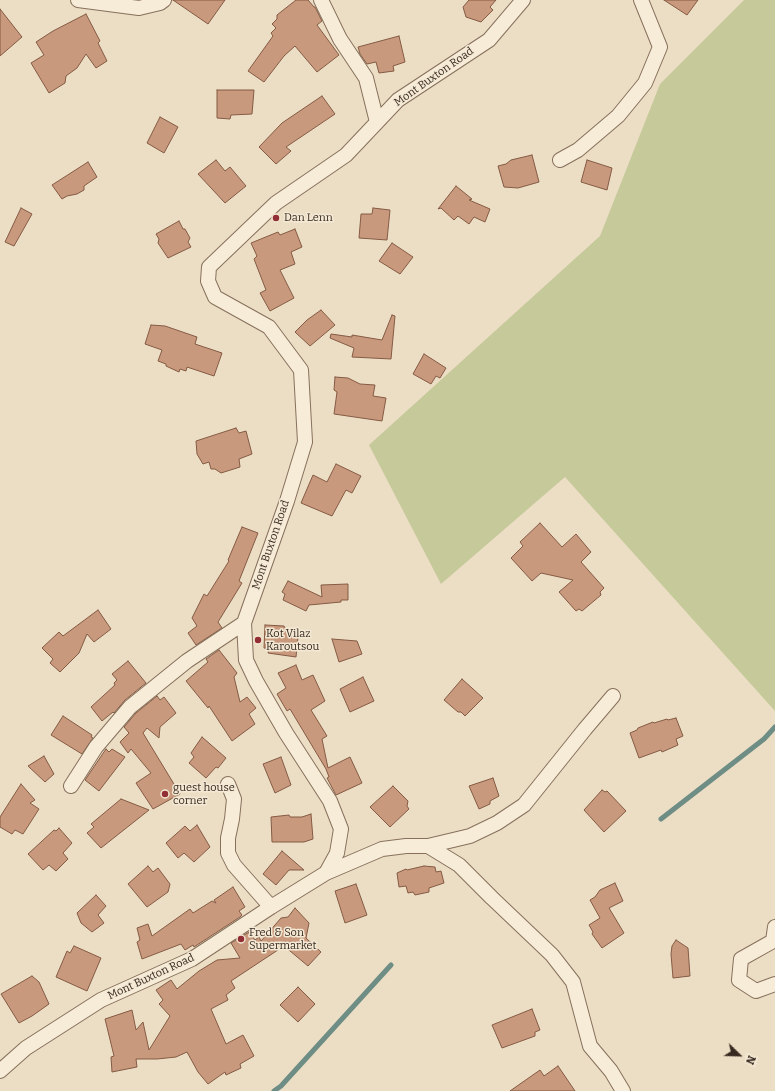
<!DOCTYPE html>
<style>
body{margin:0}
#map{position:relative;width:775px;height:1091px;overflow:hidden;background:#ecdec5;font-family:Bitter,serif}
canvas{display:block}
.north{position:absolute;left:719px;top:1035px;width:40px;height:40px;-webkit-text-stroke:3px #f4e9d4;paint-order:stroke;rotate:113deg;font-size:11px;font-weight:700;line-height:16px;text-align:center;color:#37291f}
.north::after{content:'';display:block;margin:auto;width:14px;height:18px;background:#37291f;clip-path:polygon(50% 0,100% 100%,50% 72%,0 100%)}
</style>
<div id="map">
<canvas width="775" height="1091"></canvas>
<div class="north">N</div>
</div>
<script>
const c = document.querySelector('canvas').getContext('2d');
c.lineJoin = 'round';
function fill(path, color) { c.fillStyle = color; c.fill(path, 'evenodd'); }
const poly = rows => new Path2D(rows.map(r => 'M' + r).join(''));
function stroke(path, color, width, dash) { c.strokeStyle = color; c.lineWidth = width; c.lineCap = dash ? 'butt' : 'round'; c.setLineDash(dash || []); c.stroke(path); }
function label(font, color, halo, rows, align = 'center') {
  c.font = font + ' Bitter,serif'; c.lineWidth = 3; c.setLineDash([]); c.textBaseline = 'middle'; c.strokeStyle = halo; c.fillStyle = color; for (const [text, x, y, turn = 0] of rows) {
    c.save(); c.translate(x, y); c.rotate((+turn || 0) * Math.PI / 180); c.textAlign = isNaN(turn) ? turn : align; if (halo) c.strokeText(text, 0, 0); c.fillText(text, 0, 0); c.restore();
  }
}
fill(poly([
 [744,0,775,0,775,711,565,477,441,584,369,445,600,236,660,84]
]), '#c6c999');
stroke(poly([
 [661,819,764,739,775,727],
 [274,1091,281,1086,391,965]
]), '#6e8d84', 5);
const building = poly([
 [173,0,225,0,208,24,173,0],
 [296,0,308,0,314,7,315,7,322,21,317,25,339,55,317,72,295,46,284,56,264,82,248,71,273,36,271,33,276,28,272,24,277,19,277,15,296,0],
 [469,0,496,0,490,7,493,10,481,22,466,17,463,7,469,0],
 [664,0,698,0,687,15,664,0],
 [0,9,22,37,0,56,0,9],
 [86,14,100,41,98,43,107,61,96,68,86,54,77,68,66,76,65,83,49,93,31,63,44,55,36,42,53,31,86,14],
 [399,36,405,62,393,66,394,71,379,73,376,62,367,64,360,54,358,47,399,36],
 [217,90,254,90,252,114,231,115,230,119,217,118,217,90],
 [322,96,335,114,286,147,291,151,276,164,259,147,282,123,322,96],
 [160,117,178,127,164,153,147,143,160,117],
 [532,155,539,182,518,188,504,187,498,166,506,164,511,160,532,155],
 [216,160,225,171,230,167,246,186,225,203,198,174,216,160],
 [587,160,612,168,607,190,581,182,587,160],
 [88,162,97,177,84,186,84,190,77,194,67,196,62,199,52,185,88,162],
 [456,186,472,199,469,200,490,209,485,222,474,217,469,224,458,216,454,220,441,208,438,209,456,186],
 [21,208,32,214,14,246,5,242,21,208],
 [373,208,390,210,387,240,359,238,361,214,372,214,373,208],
 [179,221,183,229,185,229,190,238,188,242,191,247,168,258,158,243,159,239,156,234,179,221],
 [295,229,302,247,291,252,295,264,280,270,294,298,270,311,260,293,266,290,254,259,257,256,251,243,278,232,280,235,295,229],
 [392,243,413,257,400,274,379,261,392,243],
 [321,310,335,325,310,346,295,332,307,320,321,310],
 [392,315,395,316,391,359,352,357,354,348,330,338,331,334,352,337,352,335,382,340,392,315],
 [151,325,165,326,197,337,195,344,222,353,214,376,187,367,186,371,180,369,179,372,166,366,166,364,158,361,162,350,145,344,151,325],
 [424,354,446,368,440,378,436,376,431,384,413,374,424,354],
 [335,377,348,378,360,384,375,385,373,396,386,398,382,421,334,414,337,392,334,390,335,377],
 [236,428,239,433,246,431,252,454,239,459,240,467,221,473,215,469,211,469,209,462,203,464,197,454,196,441,236,428],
 [336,464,361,476,352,493,346,490,332,516,301,503,313,475,327,482,336,464],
 [540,523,562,547,576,534,591,552,581,562,604,588,600,592,601,595,582,611,579,609,576,611,559,592,573,580,541,573,532,581,511,558,523,546,520,542,540,523],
 [242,527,258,533,239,581,242,583,218,622,222,628,196,645,188,633,197,626,192,618,204,594,207,596,229,561,228,560,242,527],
 [288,581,322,597,321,585,348,584,348,600,341,600,341,602,309,605,306,611,283,600,285,594,282,592,288,581],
 [98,610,111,629,94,642,87,634,79,653,60,672,50,663,53,659,42,648,59,632,63,636,98,610],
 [265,625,284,626,290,636,298,637,296,657,268,653,269,649,264,648,265,625],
 [332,639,357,641,362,654,339,662,332,639],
 [219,650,237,673,234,677,240,702,247,697,256,708,249,714,255,724,232,741,209,706,208,708,186,681,208,662,206,659,219,650],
 [128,661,146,683,125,700,114,713,113,712,102,721,91,707,115,685,114,683,117,680,112,674,128,661],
 [296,665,302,680,313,675,325,701,311,710,327,736,322,739,328,768,350,757,362,783,336,795,327,778,329,777,326,769,290,709,287,711,277,694,286,688,278,673,296,665],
 [363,677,374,701,350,712,340,689,363,677],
 [462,679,483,698,465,716,461,712,458,712,444,700,462,679],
 [157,696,160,700,164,697,176,713,160,727,159,738,147,728,143,733,180,794,153,809,136,783,151,773,131,749,128,753,120,742,129,733,124,727,136,713,157,696],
 [63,716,92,735,91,737,93,738,82,754,51,735,63,716],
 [676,718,683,736,676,739,678,745,662,752,661,750,639,758,630,733,637,730,638,728,653,722,654,723,667,719,668,720,676,718],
 [202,737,226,758,218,768,216,767,206,778,189,763,194,757,191,753,202,737],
 [106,749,109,752,112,749,125,757,99,791,85,780,106,749],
 [44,756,54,774,45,782,28,766,44,756],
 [281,757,291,785,275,793,263,764,281,757],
 [493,778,499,796,490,801,490,804,479,809,469,786,493,778],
 [21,784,35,800,30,803,39,809,23,834,15,830,12,834,0,827,0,817,21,784],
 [393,786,408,801,407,806,409,809,390,827,370,807,393,786],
 [602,790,605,792,607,791,626,811,604,832,584,810,602,790],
 [121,799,149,810,101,848,87,833,94,827,91,824,121,799],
 [311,814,313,839,304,842,272,842,271,817,289,815,290,817,302,817,311,814],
 [197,825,210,847,194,862,184,853,178,858,166,843,185,826,190,831,197,825],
 [59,828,72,843,63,853,68,859,56,871,49,865,43,870,28,854,54,830,56,831,59,828],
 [282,851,304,870,289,870,276,885,263,874,282,851],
 [148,866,153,872,158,868,170,884,168,892,147,907,128,884,148,866],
 [424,866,435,867,436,872,441,871,444,883,429,888,429,892,415,895,413,892,408,893,406,886,399,887,397,873,406,869,407,870,424,866],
 [615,883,623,901,609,908,624,933,602,948,592,934,593,932,589,925,600,918,590,900,595,897,600,890,615,883],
 [356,884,367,915,345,923,335,891,356,884],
 [233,887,245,907,239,911,242,915,240,917,194,947,193,945,185,950,181,944,142,959,137,942,140,940,137,928,148,924,152,936,190,909,193,913,212,901,216,903,214,900,233,887],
 [96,895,106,906,98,915,104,923,92,932,81,923,77,913,96,895],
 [295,908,309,923,306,938,321,952,308,966,284,946,231,981,235,988,226,995,228,1000,211,1009,226,1044,243,1035,254,1056,240,1064,241,1068,226,1075,225,1072,208,1084,198,1072,187,1052,176,1057,157,1059,136,1059,137,1067,112,1072,111,1057,114,1056,105,1019,132,1010,136,1030,143,1022,149,1050,170,1016,159,1004,163,1000,156,990,171,980,177,989,199,971,217,960,240,958,231,943,249,932,255,940,259,937,261,941,281,918,288,917,295,908],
 [676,940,688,948,690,976,673,978,671,954,672,946,676,940],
 [74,946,101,958,87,991,56,977,67,951,70,953,74,946],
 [32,976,39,982,49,1004,32,1016,19,1023,1,994,32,976],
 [298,987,315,1004,298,1022,280,1005,298,987],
 [532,1009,540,1030,535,1032,535,1036,502,1048,492,1025,532,1009],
 [558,1066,575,1091,510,1091,540,1070,544,1076,558,1066]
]);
fill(building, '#c8997d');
stroke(building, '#845a43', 1);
const minor = poly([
 [78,0,139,8,160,3,164,0],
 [321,0,340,39,366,78,377,122],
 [560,160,578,150,618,116,645,83,660,47,641,0],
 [228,784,234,799,232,819,228,838,228,853,234,865,271,907],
 [71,786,96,747,130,707,187,661,244,623],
 [428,846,470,836,497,823,524,805,585,729,613,696],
 [326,873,337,853,341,829,330,801,286,733,256,681,246,660,244,623,287,501,305,442,301,370,269,327,215,297,208,281,209,267,276,203,346,155,398,100,489,40,523,0],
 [775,927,773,941,741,959,739,980,756,991,775,984],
 [0,1071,26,1048,101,1000,192,959,271,907,326,873,382,849,406,846,428,846,459,865,492,898,552,955,573,982,590,1046,611,1071,623,1091]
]);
stroke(minor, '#86705c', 16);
stroke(minor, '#f7ecd8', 14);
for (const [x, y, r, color] of [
 [276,218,4,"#922f34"],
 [258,640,4,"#922f34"],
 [165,794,4,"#922f34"],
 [241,939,4,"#922f34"]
]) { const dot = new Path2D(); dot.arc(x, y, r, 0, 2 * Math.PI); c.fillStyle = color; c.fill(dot); stroke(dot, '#f4e9d4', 1.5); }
label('11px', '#37291f', '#f4e9d4', [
 ["Mont Buxton Road",434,77,-35],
 ["Mont Buxton Road",271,545,-71],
 ["Mont Buxton Road",151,977,-25]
]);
label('11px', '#37291f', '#f4e9d4', [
 ["Dan Lenn",284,218],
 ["Kot Vilaz",266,634],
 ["Karoutsou",266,647],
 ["guest house",173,788],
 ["corner",173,801],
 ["Fred & Son",249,933],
 ["Supermarket",249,946]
], 'left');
</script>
